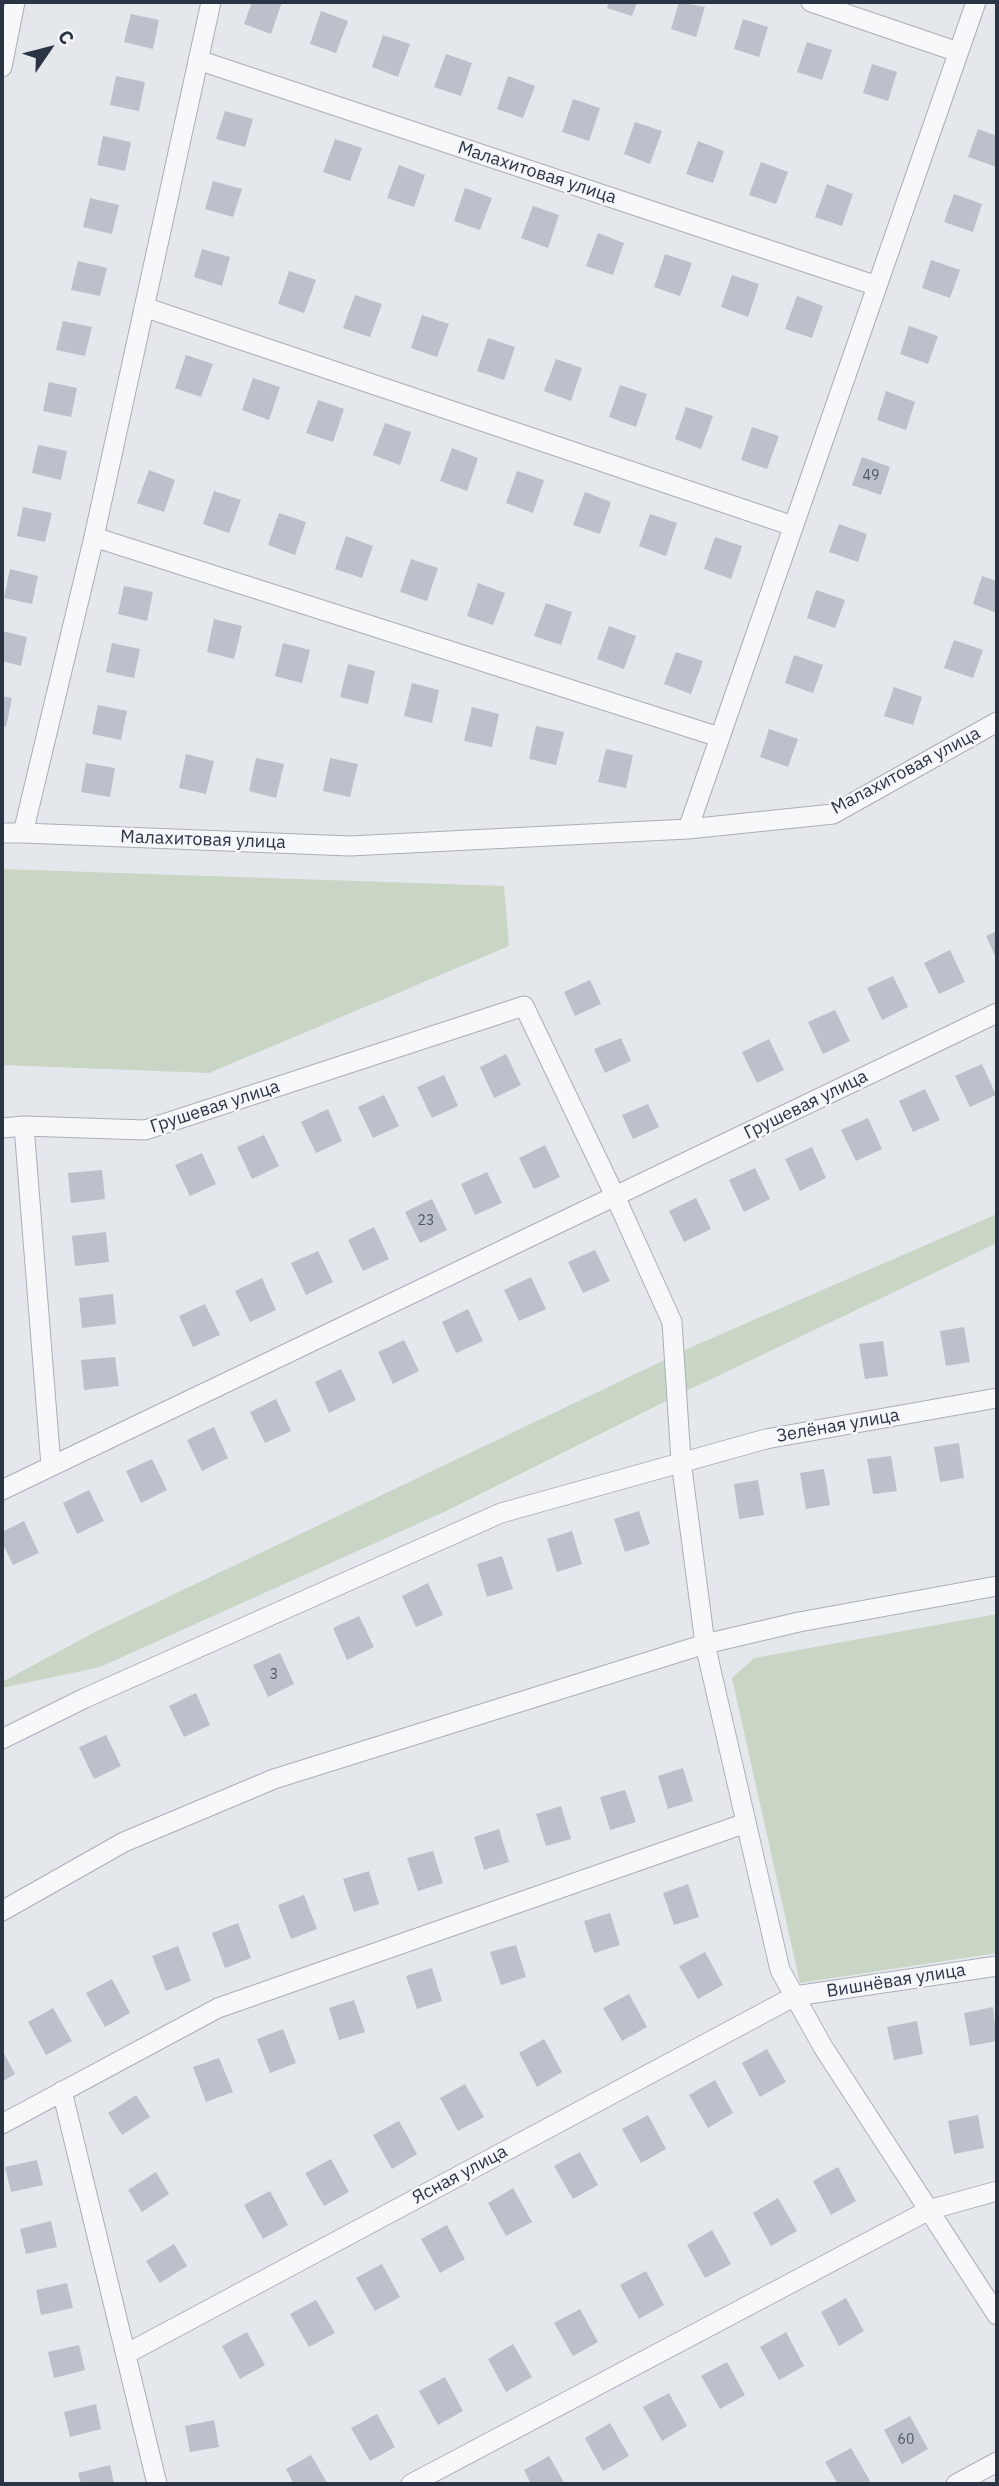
<!DOCTYPE html>
<meta charset="utf-8">
<style>
body{margin:0}
#map{position:relative;width:999px;height:2486px;overflow:hidden;background:#e4e7ec;font-family:"IBM Plex Sans",sans-serif}
canvas{display:block}
.frame{position:absolute;inset:0;border:4px solid #2b3445;pointer-events:none}
.north{position:absolute;left:14px;top:14px;width:70px;height:70px;-webkit-text-stroke:5px #f4f6f9;paint-order:stroke;rotate:55deg;font-size:19px;font-weight:700;line-height:28px;text-align:center;color:#2b3445}
.north::after{content:'';display:block;margin:auto;width:24px;height:32px;background:#2b3445;clip-path:polygon(50% 0,100% 100%,50% 72%,0 100%)}
</style>
<div id="map">
<canvas width="999" height="2486"></canvas>
<div class="frame"></div>
<div class="north">С</div>
</div>
<script>
const c = document.querySelector('canvas').getContext('2d');
c.lineJoin = 'round';
function fill(path, color) { c.fillStyle = color; c.fill(path, 'evenodd'); }
const poly = rows => new Path2D(rows.map(r => 'M' + r).join(''));
function stroke(path, color, width, dash) { c.strokeStyle = color; c.lineWidth = width; c.lineCap = dash ? 'butt' : 'round'; c.setLineDash(dash || []); c.stroke(path); }
function label(font, color, halo, rows, align = 'center') {
  c.font = font + ' "IBM Plex Sans",sans-serif'; c.lineWidth = 5; c.setLineDash([]); c.textBaseline = 'middle'; c.strokeStyle = halo; c.fillStyle = color; for (const [text, x, y, turn = 0] of rows) {
    c.save(); c.translate(x, y); c.rotate((+turn || 0) * Math.PI / 180); c.textAlign = isNaN(turn) ? turn : align; if (halo) c.strokeText(text, 0, 0); c.fillText(text, 0, 0); c.restore();
  }
}
fill(poly([
 [2,869,504,886,509,946,209,1073,2,1065],
 [997,1214,997,1243,682,1393,444,1512,100,1667,2,1688,2,1682,97,1631,696,1345],
 [997,1614,997,1953,800,1983,732,1678,754,1658]
]), '#c9d6c5');
fill(poly([
 [252,2,282,2,271,34,244,24],
 [609,2,637,2,632,16,607,8],
 [679,2,705,7,696,37,671,29],
 [321,11,348,21,336,53,310,44],
 [131,14,159,20,153,49,124,42],
 [743,19,768,27,759,57,734,49],
 [383,35,410,44,398,77,372,67],
 [807,42,832,50,822,80,797,72],
 [446,54,472,63,461,96,434,87],
 [872,64,897,72,888,101,863,93],
 [116,76,145,82,139,111,110,105],
 [508,76,535,86,523,118,497,109],
 [573,99,600,108,589,141,562,132],
 [225,111,253,119,245,147,216,139],
 [635,122,662,131,650,164,624,154],
 [978,129,997,136,997,167,968,157],
 [103,136,131,142,125,171,97,165],
 [335,139,362,148,350,181,323,172],
 [698,141,724,151,713,183,686,174],
 [761,162,788,172,776,204,749,195],
 [399,165,425,175,414,207,387,198],
 [213,181,242,189,233,217,205,209],
 [827,184,853,194,842,226,815,217],
 [465,188,492,198,480,230,454,221],
 [954,194,982,204,973,232,944,222],
 [90,198,119,205,112,234,83,227],
 [533,206,559,215,548,248,521,238],
 [598,233,624,243,613,275,586,266],
 [202,249,230,257,222,286,194,277],
 [665,254,692,263,680,296,654,287],
 [931,260,960,270,950,298,922,288],
 [78,261,107,268,100,296,71,290],
 [289,271,316,280,304,313,278,304],
 [732,275,759,284,748,317,721,307],
 [355,295,382,304,370,337,343,328],
 [797,296,823,306,812,338,785,329],
 [422,315,449,324,437,357,411,348],
 [63,321,92,327,85,356,56,350],
 [909,326,938,336,928,364,900,354],
 [488,338,515,347,504,380,477,371],
 [186,355,213,364,201,397,175,388],
 [556,359,582,368,571,401,544,391],
 [253,378,280,387,269,420,242,410],
 [49,382,77,388,71,417,43,411],
 [620,385,647,394,636,427,609,417],
 [886,391,915,402,906,430,877,420],
 [318,400,344,409,333,442,306,433],
 [686,407,713,416,701,449,675,439],
 [385,423,411,432,400,465,373,455],
 [752,427,779,436,767,469,741,460],
 [38,445,67,451,61,480,32,473],
 [452,448,478,458,467,491,440,481],
 [862,457,890,467,881,495,852,485],
 [149,470,175,480,164,512,137,503],
 [517,471,544,480,533,513,506,503],
 [214,491,241,500,229,533,203,524],
 [585,492,611,502,600,534,573,525],
 [23,507,52,513,45,542,17,536],
 [279,513,306,522,295,555,268,545],
 [650,514,677,523,666,556,639,546],
 [839,524,867,534,858,562,829,552],
 [346,536,373,546,362,578,335,569],
 [715,537,742,546,731,579,704,569],
 [411,559,438,568,427,601,400,592],
 [10,569,38,576,32,604,4,598],
 [982,576,997,581,997,613,973,604],
 [478,583,505,593,493,625,467,616],
 [124,586,153,592,147,621,118,614],
 [816,590,845,600,835,628,807,618],
 [546,603,572,612,561,645,534,636],
 [214,619,242,626,234,659,207,652],
 [609,626,636,636,624,669,597,659],
 [2,631,27,637,21,666,2,661],
 [954,640,983,650,973,678,944,668],
 [112,643,140,649,134,678,106,672],
 [283,643,310,650,302,683,275,676],
 [676,652,703,661,691,694,664,684],
 [794,655,823,665,813,693,785,683],
 [348,664,375,671,368,704,340,697],
 [412,683,439,690,432,723,404,716],
 [894,687,922,697,913,725,884,716],
 [2,696,12,698,6,727,2,726],
 [98,705,127,711,121,740,92,734],
 [472,707,499,714,492,747,464,741],
 [536,726,564,732,556,765,529,759],
 [769,729,798,739,788,767,760,757],
 [606,749,633,755,626,788,598,782],
 [186,754,214,761,206,794,179,788],
 [256,758,284,764,276,798,249,791],
 [330,758,358,764,350,797,323,791],
 [86,763,115,768,110,797,81,792],
 [997,931,997,960,986,936],
 [950,950,965,982,939,994,924,963],
 [893,976,908,1007,882,1020,867,988],
 [590,980,601,1004,575,1016,564,992],
 [835,1010,850,1041,823,1054,808,1022],
 [621,1038,631,1061,605,1073,594,1049],
 [769,1039,784,1070,757,1083,742,1052],
 [506,1054,521,1085,494,1098,480,1067],
 [982,1064,996,1095,970,1107,955,1076],
 [444,1075,458,1106,432,1118,417,1087],
 [925,1089,940,1120,913,1132,899,1101],
 [384,1095,399,1126,373,1138,358,1107],
 [648,1104,659,1127,633,1139,622,1115],
 [328,1109,342,1141,316,1153,301,1122],
 [868,1118,882,1149,856,1161,841,1130],
 [264,1135,279,1166,252,1179,237,1147],
 [545,1145,560,1177,534,1189,519,1158],
 [812,1147,826,1178,800,1191,785,1159],
 [202,1153,216,1184,190,1196,175,1165],
 [755,1168,770,1199,744,1212,729,1180],
 [102,1170,105,1199,71,1203,68,1173],
 [487,1172,502,1203,475,1215,461,1184],
 [696,1198,711,1229,684,1242,669,1211],
 [432,1199,447,1230,420,1243,405,1212],
 [374,1227,389,1259,363,1271,348,1240],
 [106,1232,109,1262,75,1266,72,1236],
 [595,1250,610,1281,583,1293,568,1262],
 [318,1251,333,1282,306,1295,291,1263],
 [531,1277,546,1309,519,1321,504,1290],
 [262,1278,276,1310,250,1322,235,1291],
 [113,1294,116,1324,82,1328,79,1298],
 [205,1304,220,1335,193,1347,179,1316],
 [468,1309,483,1341,456,1353,442,1322],
 [964,1327,970,1362,946,1366,940,1331],
 [404,1340,419,1371,393,1384,378,1352],
 [883,1341,888,1376,865,1379,859,1344],
 [115,1357,119,1386,84,1390,81,1360],
 [341,1369,356,1400,329,1413,315,1382],
 [276,1399,291,1431,265,1443,250,1412],
 [214,1427,228,1458,202,1471,187,1440],
 [959,1443,964,1478,940,1482,934,1447],
 [891,1456,897,1491,873,1494,867,1459],
 [152,1459,167,1490,141,1503,126,1471],
 [824,1469,830,1505,806,1509,800,1473],
 [758,1480,764,1515,739,1519,734,1484],
 [89,1490,104,1521,77,1534,63,1503],
 [639,1511,650,1544,625,1552,614,1519],
 [24,1521,39,1553,13,1565,2,1542,2,1532],
 [572,1531,582,1564,557,1572,547,1539],
 [502,1556,513,1589,487,1597,477,1564],
 [428,1583,443,1615,416,1627,402,1596],
 [359,1616,374,1647,347,1660,333,1628],
 [280,1653,294,1684,268,1697,253,1665],
 [196,1693,210,1725,184,1737,169,1706],
 [106,1735,121,1766,94,1779,79,1747],
 [683,1768,693,1801,668,1809,658,1776],
 [625,1790,636,1822,610,1830,600,1797],
 [561,1806,571,1839,546,1846,536,1814],
 [499,1829,509,1862,484,1870,474,1837],
 [433,1851,443,1883,418,1891,407,1858],
 [369,1871,379,1904,354,1912,343,1879],
 [688,1884,699,1917,674,1925,663,1893],
 [304,1895,317,1929,291,1939,278,1905],
 [610,1913,620,1945,594,1953,584,1921],
 [238,1923,251,1958,225,1968,212,1933],
 [516,1945,526,1977,501,1985,490,1952],
 [178,1946,191,1981,166,1991,152,1956],
 [705,1952,723,1985,698,1999,679,1966],
 [432,1968,442,2001,417,2009,406,1976],
 [112,1979,130,2013,105,2027,86,1993],
 [629,1994,647,2027,622,2041,603,2008],
 [354,2000,365,2032,339,2040,329,2008],
 [993,2007,997,2041,970,2046,964,2013],
 [53,2008,72,2041,46,2055,28,2022],
 [917,2021,923,2054,894,2060,887,2027],
 [283,2029,296,2063,270,2073,257,2039],
 [544,2039,562,2072,537,2087,519,2053],
 [767,2049,786,2082,760,2097,742,2063],
 [2,2050,15,2074,2,2082],
 [219,2058,233,2092,206,2102,193,2067],
 [715,2080,733,2113,708,2128,689,2095],
 [465,2084,484,2117,458,2131,440,2098],
 [136,2095,150,2117,122,2135,108,2113],
 [648,2115,666,2149,641,2163,622,2129],
 [978,2115,984,2148,954,2154,948,2121],
 [399,2121,417,2154,392,2169,373,2135],
 [580,2152,598,2185,573,2199,554,2166],
 [331,2159,349,2192,324,2206,305,2173],
 [37,2160,43,2185,11,2192,5,2167],
 [838,2167,856,2201,831,2215,813,2181],
 [156,2172,169,2194,142,2212,128,2190],
 [513,2188,532,2222,506,2236,488,2203],
 [270,2191,288,2225,263,2239,244,2205],
 [778,2198,797,2231,771,2246,753,2213],
 [51,2221,57,2247,26,2254,20,2229],
 [447,2225,465,2259,440,2273,421,2239],
 [712,2230,731,2264,705,2278,687,2245],
 [174,2244,187,2266,160,2283,146,2261],
 [382,2264,400,2297,375,2311,356,2278],
 [646,2271,664,2305,639,2319,620,2285],
 [67,2283,73,2308,41,2315,36,2290],
 [846,2298,864,2331,839,2346,821,2312],
 [316,2300,335,2333,309,2347,290,2314],
 [580,2309,598,2342,573,2356,554,2323],
 [247,2332,265,2365,240,2379,222,2346],
 [786,2332,804,2366,779,2380,760,2347],
 [513,2344,532,2377,506,2392,488,2359],
 [79,2345,85,2370,54,2378,48,2352],
 [727,2362,745,2395,720,2409,701,2376],
 [445,2377,463,2411,438,2425,419,2391],
 [669,2393,687,2426,662,2441,643,2407],
 [96,2404,101,2429,70,2437,64,2412],
 [377,2414,395,2447,370,2461,351,2428],
 [910,2416,928,2449,902,2464,884,2430],
 [214,2420,219,2447,190,2452,185,2426],
 [610,2423,629,2456,603,2471,585,2438],
 [851,2448,870,2481,864,2484,838,2484,825,2462],
 [311,2455,328,2484,294,2484,286,2469],
 [549,2456,565,2484,531,2484,524,2470],
 [110,2465,114,2484,81,2484,78,2473]
]), '#bbc0ca');
const street = poly([
 [811,2,958,52],
 [198,60,877,286],
 [2,67,15,2],
 [144,307,793,526],
 [94,537,211,2],
 [719,737,94,537,23,833,350,846,688,829,976,2],
 [688,829,833,814,997,722],
 [2,833,23,833],
 [2,1128,24,1126],
 [51,1466,24,1126,145,1130,524,1006,615,1196,672,1322,681,1461,705,1644,780,1970,823,2047,997,2315],
 [2,1490,997,1013],
 [2,1739,85,1698,501,1513,766,1439,997,1398],
 [2,1911,124,1842,274,1779,705,1644,799,1622,997,1586],
 [62,2091,157,2484],
 [2,2124,218,2008,746,1823],
 [126,2354,795,1996,997,1966],
 [411,2484,929,2210,997,2191],
 [956,2484,997,2462]
]);
stroke(street, '#a9aeb7', 21);
stroke(street, '#f7f8fa', 19);
label('14px', '#4f5766', null, [
 ["49",871,476],
 ["23",426,1221],
 ["3",274,1675],
 ["60",906,2440]
]);
label('18px', '#2b3445', '#f4f6f9', [
 ["Малахитовая улица",537,173,18],
 ["Малахитовая улица",906,771,-28],
 ["Малахитовая улица",203,840,2],
 ["Грушевая улица",806,1105,-26],
 ["Грушевая улица",215,1107,-18],
 ["Зелёная улица",838,1426,-10],
 ["Вишнёвая улица",896,1981,-9],
 ["Ясная улица",460,2175,-28]
]);
</script>
